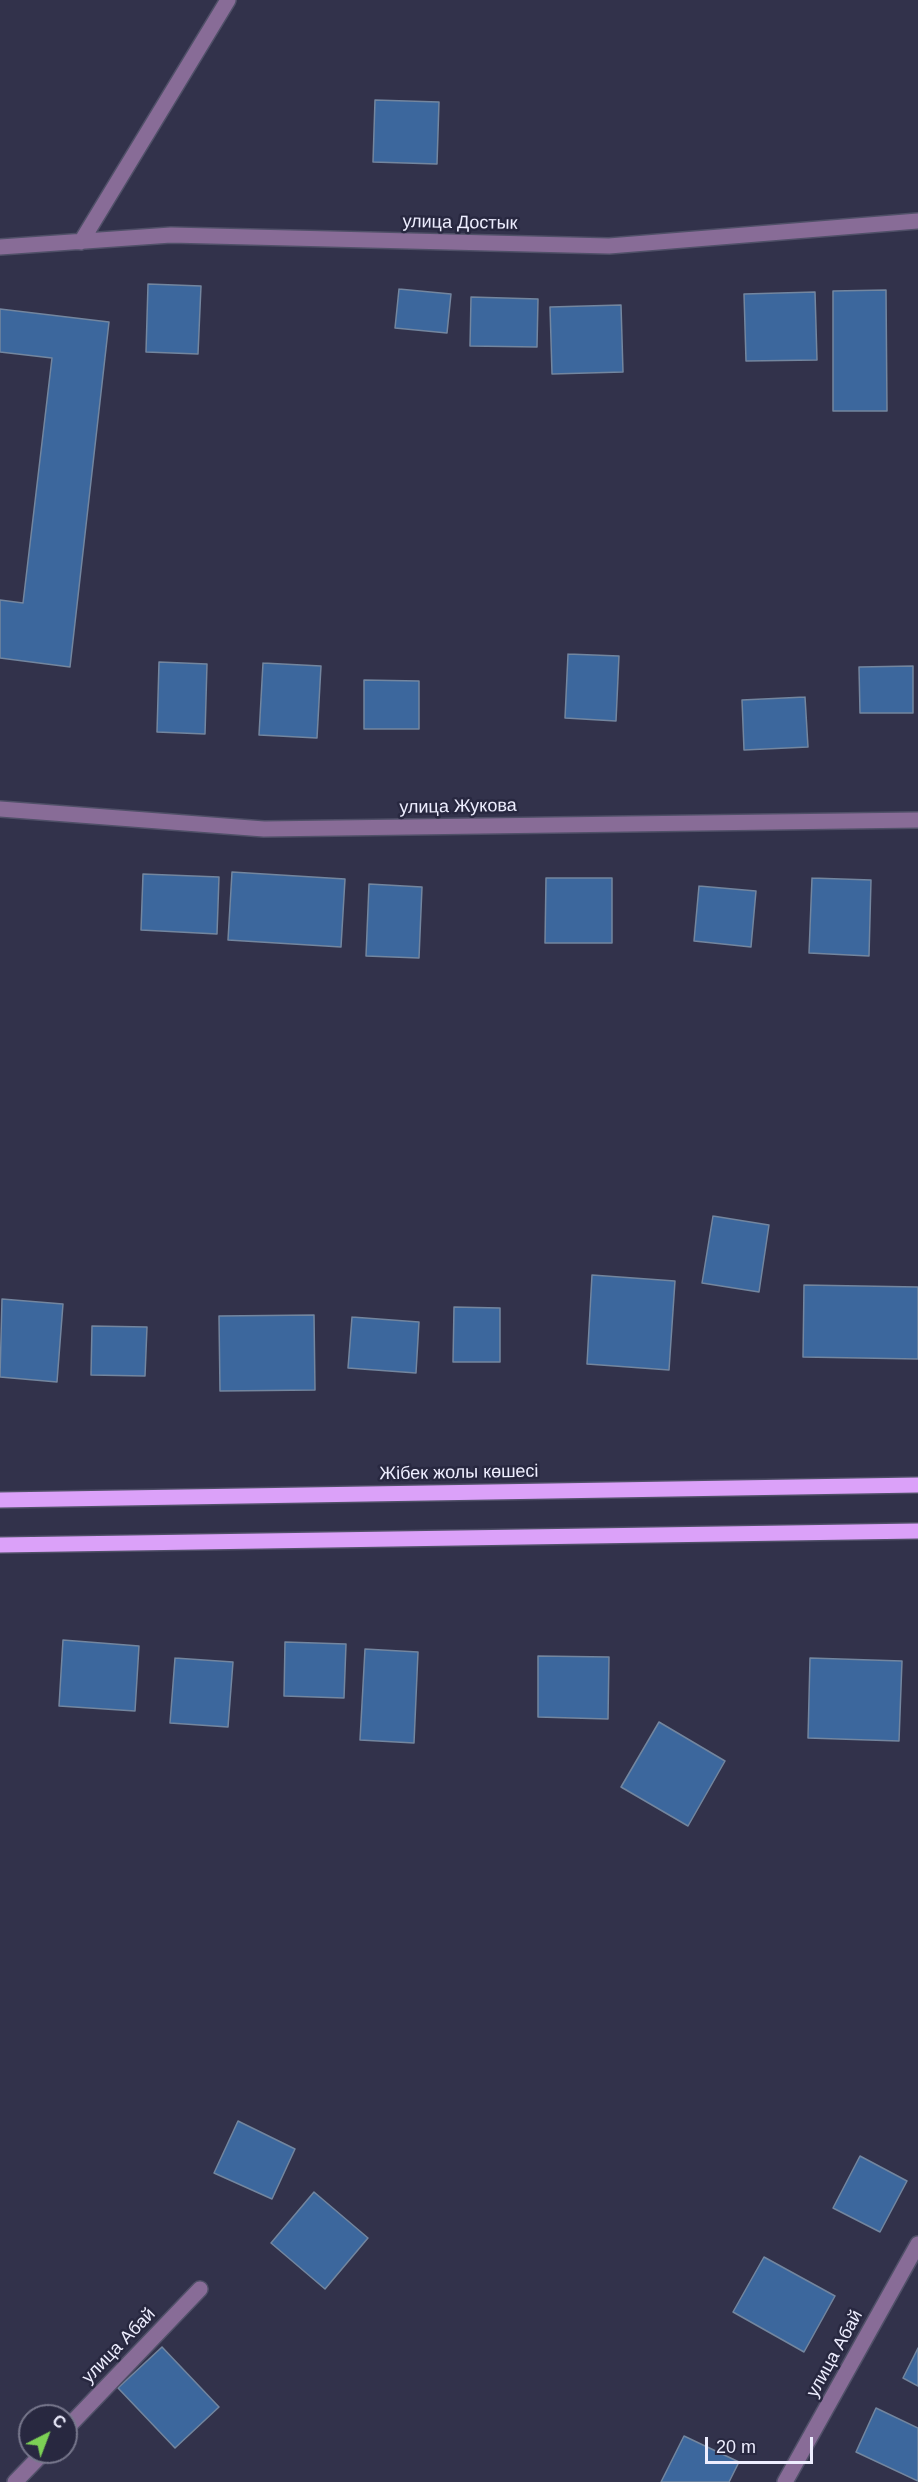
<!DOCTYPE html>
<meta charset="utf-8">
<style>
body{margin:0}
#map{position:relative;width:918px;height:2482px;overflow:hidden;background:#32324b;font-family:Arial,sans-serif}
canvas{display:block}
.north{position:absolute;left:18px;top:2404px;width:60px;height:60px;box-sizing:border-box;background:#282840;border:2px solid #77778c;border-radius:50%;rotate:42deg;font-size:16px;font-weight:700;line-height:24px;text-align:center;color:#ededfe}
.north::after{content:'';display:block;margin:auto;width:21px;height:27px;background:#7cd155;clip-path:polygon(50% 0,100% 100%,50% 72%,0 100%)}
.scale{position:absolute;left:705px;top:2437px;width:108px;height:27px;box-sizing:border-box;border:3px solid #ededfe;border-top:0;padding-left:8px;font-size:18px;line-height:21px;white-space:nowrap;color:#ededfe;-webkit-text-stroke:4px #282840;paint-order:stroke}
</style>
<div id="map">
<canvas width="918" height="2482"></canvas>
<div class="north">С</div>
<div class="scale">20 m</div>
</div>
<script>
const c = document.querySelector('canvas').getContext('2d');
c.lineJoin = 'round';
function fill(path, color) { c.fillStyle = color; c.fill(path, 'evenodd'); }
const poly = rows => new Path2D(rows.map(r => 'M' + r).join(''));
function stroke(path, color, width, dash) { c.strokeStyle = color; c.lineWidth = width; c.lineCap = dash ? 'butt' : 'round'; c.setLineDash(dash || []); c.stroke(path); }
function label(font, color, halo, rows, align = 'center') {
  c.font = font + ' Arial,sans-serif'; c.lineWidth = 5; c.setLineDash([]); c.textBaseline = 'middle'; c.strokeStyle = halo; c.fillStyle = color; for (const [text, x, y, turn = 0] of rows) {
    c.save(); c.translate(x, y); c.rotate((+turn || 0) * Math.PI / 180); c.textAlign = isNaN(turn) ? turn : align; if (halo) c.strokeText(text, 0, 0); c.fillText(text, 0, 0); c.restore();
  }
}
const building = poly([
 [375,100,439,102,437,164,373,162,375,100],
 [148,284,201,286,198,354,146,352,148,284],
 [399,289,451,294,447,333,395,328,399,289],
 [886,290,887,411,833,411,833,291,886,290],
 [815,292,817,360,746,361,744,294,815,292],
 [471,297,538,299,537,347,470,346,471,297],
 [621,305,623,372,552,374,550,307,621,305],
 [0,309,109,322,70,667,0,658,0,600,23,603,52,358,0,352,0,309],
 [568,654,619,656,616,721,565,718,568,654],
 [159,662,207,664,205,734,157,732,159,662],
 [263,663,321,666,317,738,259,735,263,663],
 [913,666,913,713,860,713,859,667,913,666],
 [364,680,419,681,419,729,364,729,364,680],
 [805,697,808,747,744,750,742,700,805,697],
 [232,872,345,879,341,947,228,940,232,872],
 [143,874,219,877,217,934,141,930,143,874],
 [546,878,612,878,612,943,545,943,546,878],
 [812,878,871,880,869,956,809,953,812,878],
 [369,884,422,887,419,958,366,956,369,884],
 [699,886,756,891,751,947,694,941,699,886],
 [713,1216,769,1225,759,1292,702,1283,713,1216],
 [592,1275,675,1281,669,1370,587,1364,592,1275],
 [804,1285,918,1287,918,1359,803,1357,804,1285],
 [2,1299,63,1304,57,1382,0,1377,2,1299],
 [454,1307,500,1308,500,1362,453,1362,454,1307],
 [314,1315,315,1390,220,1391,219,1316,314,1315],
 [352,1317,419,1322,416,1373,348,1368,352,1317],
 [92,1326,147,1327,145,1376,91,1375,92,1326],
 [63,1640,139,1646,135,1711,59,1706,63,1640],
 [285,1642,346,1644,344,1698,284,1696,285,1642],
 [365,1649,418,1652,414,1743,360,1740,365,1649],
 [538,1656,609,1657,608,1719,538,1717,538,1656],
 [175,1658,233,1662,228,1727,170,1723,175,1658],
 [810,1658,902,1661,899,1741,808,1738,810,1658],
 [659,1722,725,1761,688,1826,621,1787,659,1722],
 [238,2121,295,2149,272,2199,214,2173,238,2121],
 [860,2156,907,2181,880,2232,833,2208,860,2156],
 [314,2192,368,2238,325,2289,271,2243,314,2192],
 [764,2257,835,2296,804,2352,733,2312,764,2257],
 [162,2347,219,2407,175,2448,118,2388,162,2347],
 [918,2348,918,2386,903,2378,918,2348],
 [876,2408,918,2428,918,2481,856,2452,876,2408],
 [684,2436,739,2462,729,2482,661,2482,684,2436]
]);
fill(building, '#3c679d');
stroke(building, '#73869f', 1.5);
const minor = poly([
 [81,242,228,0],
 [0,247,171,235,609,246,918,221],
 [0,809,264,829,918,820],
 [66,2429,200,2289],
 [15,2482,44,2452],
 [785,2482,918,2244]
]);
const major = poly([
 [0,1500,918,1485],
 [0,1545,918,1531]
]);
stroke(minor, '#505068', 18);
stroke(major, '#505068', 18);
stroke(minor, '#886c97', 15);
stroke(major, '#dba1f9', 15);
label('18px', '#ededfe', '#282840', [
 ["улица Достык",460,223,1],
 ["улица Жукова",458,807,-1],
 ["Жібек жолы көшесі",459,1473,-1],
 ["улица Абай",119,2346,-46],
 ["улица Абай",835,2354,-61]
]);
</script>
